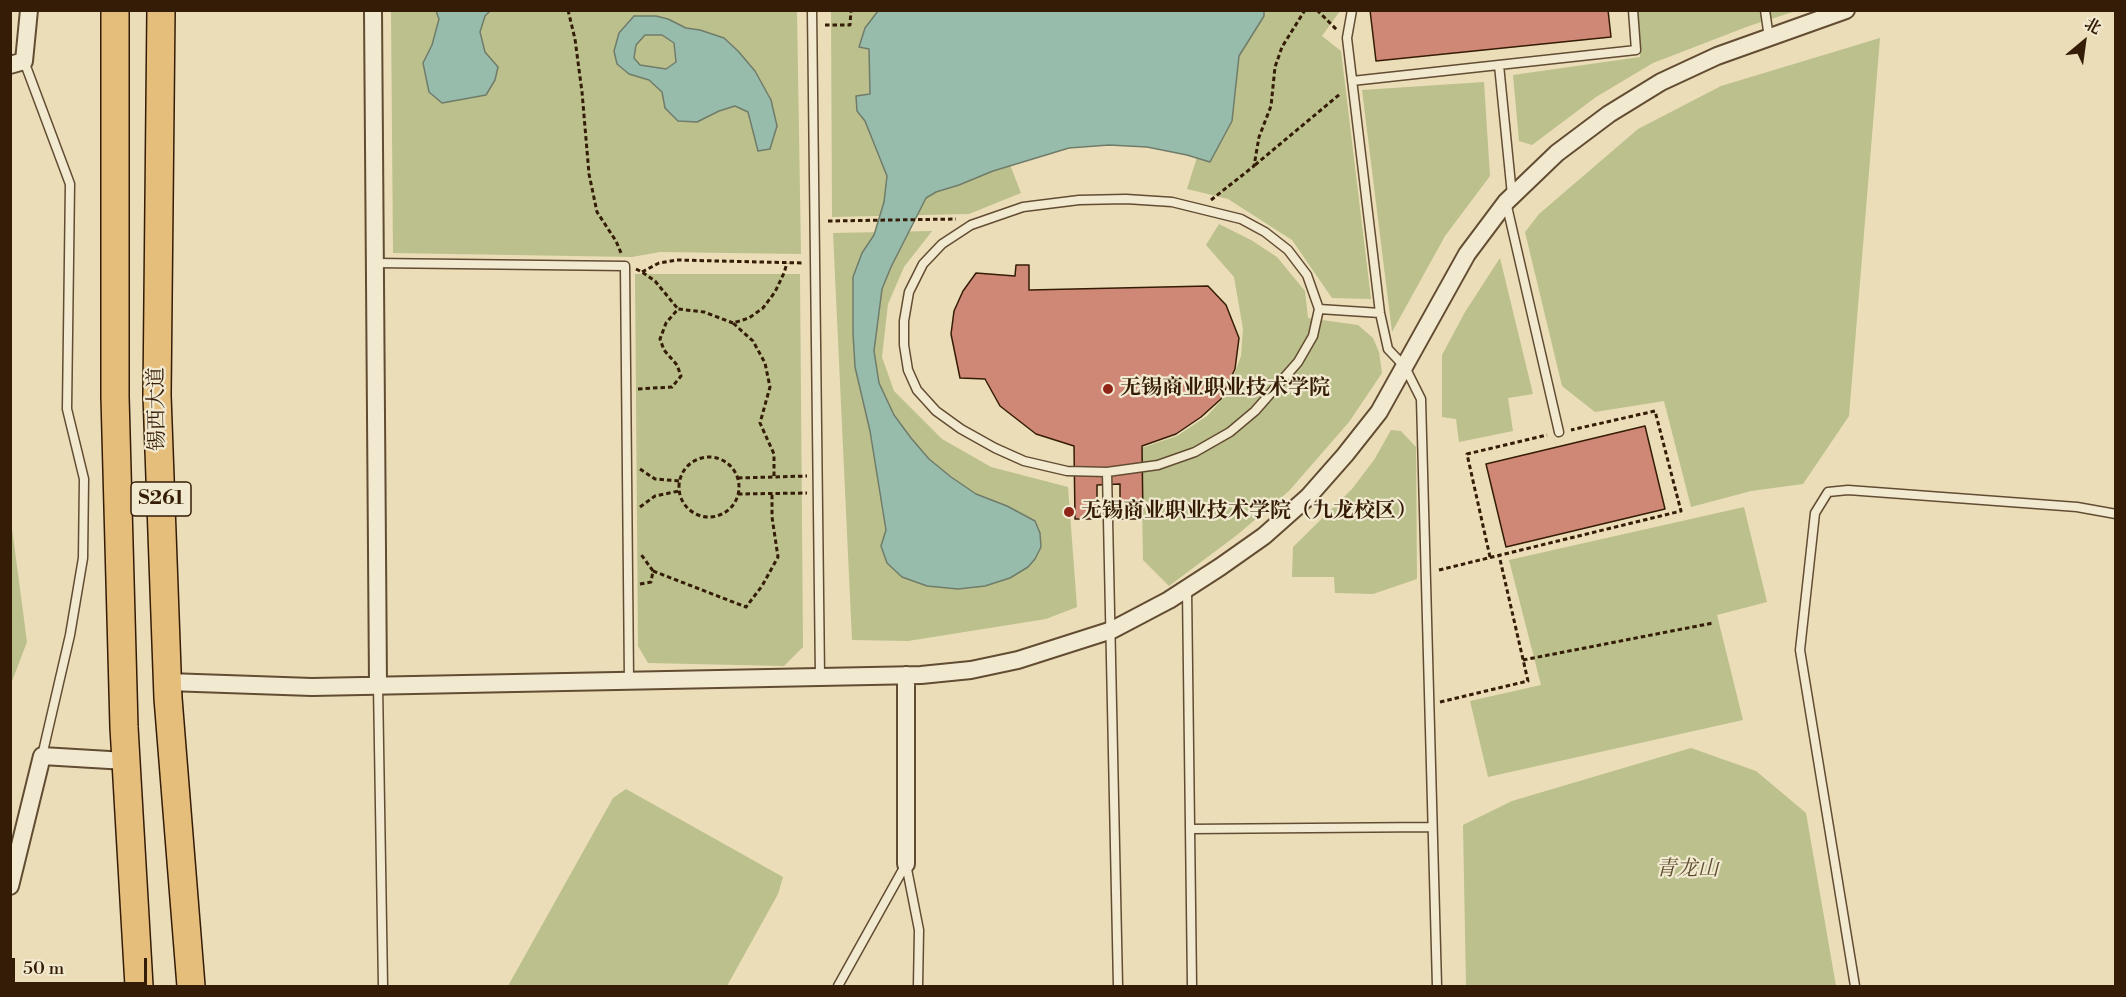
<!DOCTYPE html>
<meta charset="utf-8">
<style>
body{margin:0}
#map{position:relative;width:2126px;height:997px;overflow:hidden;background:#ebddb8;font-family:"Libre Bodoni","Noto Serif SC",serif}
canvas{display:block}
.frame{position:absolute;inset:0;border:12px solid #351c06;pointer-events:none}
.north{position:absolute;left:2054px;top:12px;width:60px;height:60px;-webkit-text-stroke:4px #f2e9d1;paint-order:stroke;rotate:29deg;font-size:16px;font-weight:700;line-height:24px;text-align:center;color:#351c06}
.north::after{content:'';display:block;margin:auto;width:21px;height:27px;background:#351c06;clip-path:polygon(50% 0,100% 100%,50% 72%,0 100%)}
.scale{position:absolute;left:12px;top:958px;width:135px;height:27px;box-sizing:border-box;border:3px solid #351c06;border-top:0;padding-left:8px;font-size:18px;line-height:21px;white-space:nowrap;color:#351c06;-webkit-text-stroke:4px #f2e9d1;paint-order:stroke}
</style>
<div id="map">
<canvas width="2126" height="997"></canvas>
<div class="frame"></div>
<div class="north">北</div>
<div class="scale">50 m</div>
</div>
<script>
const c = document.querySelector('canvas').getContext('2d');
c.lineJoin = 'round';
function fill(path, color) { c.fillStyle = color; c.fill(path, 'evenodd'); }
const poly = rows => new Path2D(rows.map(r => 'M' + r).join(''));
function stroke(path, color, width, dash) { c.strokeStyle = color; c.lineWidth = width; c.lineCap = dash ? 'butt' : 'round'; c.setLineDash(dash || []); c.stroke(path); }
function label(font, color, halo, rows, align = 'center') {
  c.font = font + ' "Libre Bodoni","Noto Serif SC",serif'; c.lineWidth = 4.5; c.setLineDash([]); c.textBaseline = 'middle'; c.strokeStyle = halo; c.fillStyle = color; for (const [text, x, y, turn = 0] of rows) {
    c.save(); c.translate(x, y); c.rotate((+turn || 0) * Math.PI / 180); c.textAlign = isNaN(turn) ? turn : align; if (halo) c.strokeText(text, 0, 0); c.fillText(text, 0, 0); c.restore();
  }
}
fill(poly([
 [391,11,797,11,801,254,660,252,632,257,393,253],
 [831,11,1340,11,1322,36,1341,51,1371,299,1332,298,1292,240,1228,199,1187,189,1198,154,1107,138,1009,162,1021,193,969,214,832,217],
 [1637,11,1796,11,1749,26,1653,63,1596,97,1532,145,1519,141,1513,75,1640,57],
 [1880,38,1849,416,1803,484,1751,491,1691,507,1664,401,1595,412,1562,386,1525,232,1539,214,1638,129,1721,86],
 [1484,82,1490,176,1445,236,1392,332,1362,90],
 [1219,224,1251,240,1277,257,1305,291,1308,318,1358,325,1373,338,1379,352,1382,373,1349,422,1289,491,1237,535,1169,586,1143,560,1141,448,1177,436,1207,416,1227,394,1241,356,1243,329,1234,277,1206,245],
 [932,231,904,267,888,304,882,357,894,391,942,439,991,467,1068,487,1077,607,1046,619,908,641,852,640,833,233],
 [1500,258,1533,394,1508,398,1513,431,1459,442,1456,419,1442,417,1442,355,1465,312],
 [635,274,800,274,803,647,784,666,648,663,638,646],
 [1391,430,1401,431,1416,447,1417,579,1373,594,1335,593,1334,577,1292,577,1293,547,1352,489,1374,460],
 [1744,507,1767,602,1717,615,1743,720,1488,777,1470,701,1541,685,1509,560],
 [11,521,27,642,11,684,10,684],
 [1691,748,1756,771,1806,813,1836,986,1466,986,1463,825,1512,801],
 [626,789,783,877,778,894,727,986,508,986,613,798]
]), '#bbc08c');
const water = poly([
 [436,11,490,11,485,16,480,32,485,52,498,67,495,80,486,95,442,103,429,92,423,63,432,45,439,19,436,11],
 [878,11,1264,11,1264,16,1239,56,1232,121,1210,162,1187,155,1147,147,1109,145,1069,148,993,171,959,185,936,192,926,198,891,267,882,289,874,351,879,383,894,415,911,438,929,459,951,477,976,494,1007,506,1035,521,1040,533,1041,547,1035,559,1028,567,1010,578,985,586,958,589,927,586,902,577,887,563,881,546,886,530,870,431,855,367,853,333,853,277,862,253,874,235,884,202,887,176,865,121,857,111,856,96,870,94,869,49,859,47,865,28,878,11],
 [634,16,656,16,668,19,686,28,700,30,724,38,738,51,755,71,771,100,777,126,770,149,758,151,748,112,735,106,719,111,697,122,678,121,665,108,662,92,649,80,629,74,617,64,614,51,619,33,634,16],
 [645,35,662,35,674,43,676,62,666,69,640,65,634,58,636,45,645,35]
]);
fill(water, '#98bcac');
stroke(water, '#707c6a', 1.5);
const building = poly([
 [1370,10,1608,10,1611,37,1376,61,1370,10],
 [1016,265,1029,265,1029,290,1208,286,1226,305,1239,338,1235,369,1221,399,1201,417,1176,434,1142,446,1143,519,1120,519,1120,484,1097,485,1097,519,1075,519,1074,446,1036,434,1000,406,985,379,960,378,951,334,954,311,963,291,976,273,1015,276,1016,265],
 [1645,426,1665,509,1506,547,1486,464,1645,426]
]);
fill(building, '#cf8875');
stroke(building, '#351c06', 1.5);
const service = poly([
 [812,10,820,677],
 [1352,10,1347,38,1380,313,1388,349,1405,367,1421,399,1437,986],
 [1765,10,1769,38],
 [24,61,70,184,67,409,84,479,83,558,70,635,42,756],
 [1499,65,1512,195],
 [1352,81,1636,50,1633,10],
 [1506,202,1559,432],
 [375,263,625,266,629,680],
 [1319,309,1313,336,1298,362,1255,411,1230,432,1195,452,1158,465,1107,472,1067,471,1024,461,995,448,961,429,936,411,917,390,908,370,904,345,904,321,909,292,923,264,942,244,971,225,1023,207,1079,200,1126,199,1172,202,1241,219,1265,232,1288,250,1307,275,1319,309,1380,313],
 [1107,472,1118,986],
 [1187,589,1192,986],
 [378,685,383,986],
 [1190,829,1432,827],
 [906,864,919,930,918,986],
 [838,986,906,864],
 [1855,986,1800,650,1815,513,1828,492,1848,490,2077,507,2116,514]
]);
const minor = poly([
 [373,10,378,685],
 [10,65,24,61,29,10],
 [906,675,906,864],
 [168,682,312,687,921,675,971,670,1018,660,1112,630,1169,600,1220,567,1264,536,1308,497,1345,455,1379,412,1467,254,1506,202,1557,153,1609,114,1661,82,1717,56,1846,10],
 [10,886,42,756,126,761]
]);
const primary = poly([
 [115,10,115,397,124,727,139,986],
 [161,10,157,395,168,698,191,986]
]);
stroke(service, '#624c32', 11);
stroke(minor, '#624c32', 20);
stroke(primary, '#351c06', 30);
stroke(poly([
 [568,10,575,39,582,92,589,174,597,212,616,241,621,253],
 [1317,10,1337,30],
 [825,25,850,25,851,10],
 [1255,165,1340,94],
 [1211,200,1254,166,1259,137,1271,106,1275,67,1282,47,1305,10],
 [828,221,956,219],
 [636,269,642,272,655,281,678,309],
 [642,272,659,263,677,260,803,263],
 [638,389,672,387,681,376,677,365,664,350,660,339,666,323,678,309,704,312,733,323],
 '679 487a30 30 0 1 1 60 0a30 30 0 1 1-60 0Z',
 [640,469,655,479,680,481],
 [774,476,774,454,760,423,770,387,765,363,753,341,733,323,749,318,763,308,775,292,784,273,787,263],
 [738,478,807,476],
 [738,494,807,493],
 [640,507,655,496,679,491],
 [1490,557,1467,454,1547,435],
 [1439,570,1681,511,1655,411,1571,430],
 [653,571,746,607,762,586,778,557,772,517,772,494],
 [640,584,651,582,653,571,640,553],
 [1523,660,1713,623],
 [1440,702,1528,681,1499,555]
]), '#351c06', 3, [4.5, 3]);
stroke(service, '#f2e9d1', 8);
stroke(minor, '#f2e9d1', 16);
stroke(primary, '#e6be7c', 27);
for (const [x, y, r, color] of [
 [1108,389,6,"#8f2418"],
 [1069,512,6,"#8f2418"]
]) { const dot = new Path2D(); dot.arc(x, y, r, 0, 2 * Math.PI); c.fillStyle = color; c.fill(dot); stroke(dot, '#f2e9d1', 2); }
for (const [x, y, w] of [
 [161,499,60]
]) { const box = new Path2D(); box.roundRect(x - w / 2, y - 17, w, 34, 4.5); c.fillStyle = '#f2e9d1'; c.fill(box); stroke(box, '#351c06', 1.5); }
label('bold 20px', '#351c06', null, [
 ["S261",161,499]
]);
label('bold 21px', '#351c06', '#f2e9d1', [
 ["无锡商业职业技术学院",1120,389],
 ["无锡商业职业技术学院（九龙校区）",1081,512]
], 'left');
label('21px', '#351c06', '#f2e9d1', [
 ["锡西大道",158,409,-91]
]);
label('italic 21px', '#5d4d2e', '#f2e9d1', [
 ["青龙山",1687,870]
]);
</script>
